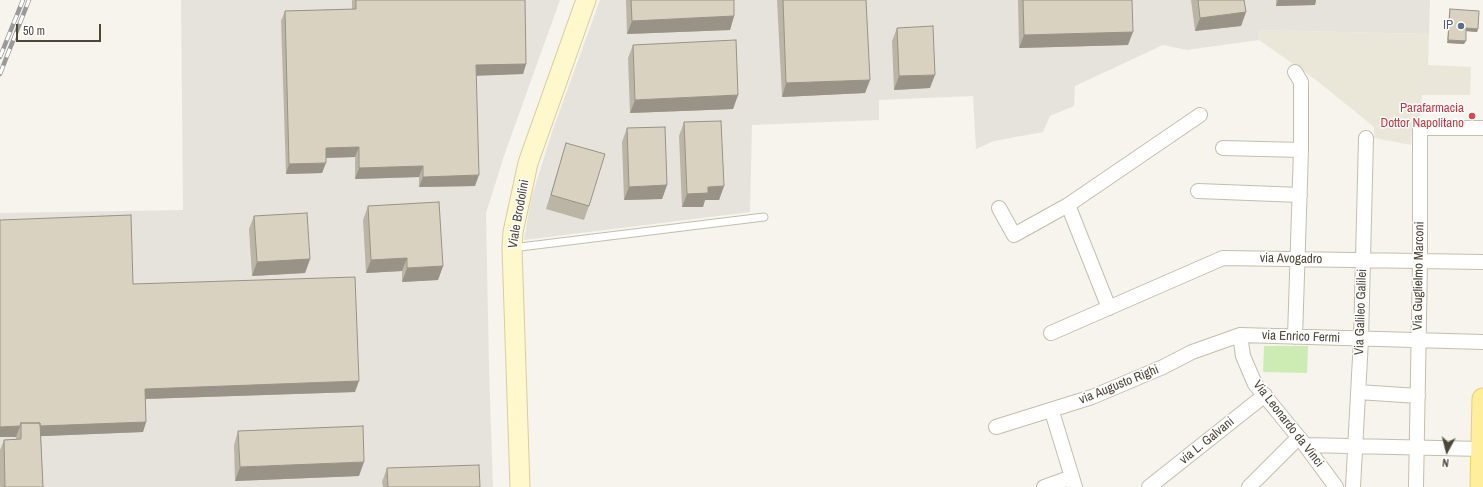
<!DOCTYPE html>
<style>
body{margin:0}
#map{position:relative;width:1483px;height:487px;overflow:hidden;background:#f6f4ec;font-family:"Archivo Narrow",sans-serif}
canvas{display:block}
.north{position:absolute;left:1427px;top:431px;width:40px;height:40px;-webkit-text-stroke:3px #fff;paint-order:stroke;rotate:187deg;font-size:11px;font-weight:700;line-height:16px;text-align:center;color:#4b4638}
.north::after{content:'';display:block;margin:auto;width:14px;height:18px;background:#4b4638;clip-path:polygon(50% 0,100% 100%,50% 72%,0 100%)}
.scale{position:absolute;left:16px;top:24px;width:85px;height:18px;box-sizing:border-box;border:2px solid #4b4638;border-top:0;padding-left:5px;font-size:12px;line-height:14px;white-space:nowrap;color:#4b4638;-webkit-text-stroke:3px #fff;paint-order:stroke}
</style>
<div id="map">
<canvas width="1483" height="487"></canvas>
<div class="north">N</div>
<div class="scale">50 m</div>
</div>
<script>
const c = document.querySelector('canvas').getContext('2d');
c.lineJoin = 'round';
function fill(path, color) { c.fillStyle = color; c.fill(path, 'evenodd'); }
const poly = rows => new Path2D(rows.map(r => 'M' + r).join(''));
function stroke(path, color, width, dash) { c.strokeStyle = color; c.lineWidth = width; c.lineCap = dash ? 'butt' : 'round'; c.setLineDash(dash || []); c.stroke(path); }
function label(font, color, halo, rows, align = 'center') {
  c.font = font + ' "Archivo Narrow",sans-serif'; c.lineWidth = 3; c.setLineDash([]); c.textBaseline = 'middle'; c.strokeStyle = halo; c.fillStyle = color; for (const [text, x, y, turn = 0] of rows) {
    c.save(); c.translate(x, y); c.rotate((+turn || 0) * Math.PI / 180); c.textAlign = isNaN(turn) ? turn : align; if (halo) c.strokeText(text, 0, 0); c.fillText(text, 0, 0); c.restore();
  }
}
fill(poly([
 [1258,30,1429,34,1428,65,1471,67,1470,95,1422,95,1420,118,1412,124,1411,145,1374,138,1374,127,1316,80,1259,40]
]), '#eae7d9');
fill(poly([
 [181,0,560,0,505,153,486,213,489,367,493,487,0,487,0,213,183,210],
 [600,0,1430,0,1429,34,1258,30,1259,40,1187,50,1163,45,1075,86,1074,106,1050,116,1043,132,994,141,976,149,973,96,879,100,879,120,752,125,750,212,524,240,531,199,552,132]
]), '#e6e3dd');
fill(poly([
 [1264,346,1308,346,1307,373,1263,372]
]), '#ccecb3');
const lane = poly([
 [512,248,764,217]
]);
const street = poly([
 [1223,148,1301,150],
 [1198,191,1300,195],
 [999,208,1014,235,1068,205],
 [1109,308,1068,205,1200,115],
 [1051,333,1223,258,1483,262],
 [1240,335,1243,356,1255,384,1305,445,1336,487],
 [1295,337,1301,150,1301,82,1295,72],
 [1358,392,1418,396],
 [1053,410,1053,415,1075,487],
 [996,427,1092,397,1163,367,1192,352,1240,335,1483,342],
 [1305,445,1482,449],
 [1044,487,1072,477],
 [1149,487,1265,395],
 [1249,487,1298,438],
 [1353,487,1361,339,1366,138],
 [1416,487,1420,262,1420,128,1483,128]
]);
const secondary = poly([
 [520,487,512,248,513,232,528,163,586,0]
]);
const primary = poly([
 [1481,487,1483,399]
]);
stroke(lane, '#c3bead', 9);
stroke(street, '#c3bead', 16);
stroke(secondary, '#d8ce9a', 21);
stroke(primary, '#ead166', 23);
stroke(lane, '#fff', 7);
stroke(street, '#fff', 14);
stroke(secondary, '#fff8cd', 19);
stroke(primary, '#ffee9c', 21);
const rail = poly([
 [0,57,23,0],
 [0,74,29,0]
]);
stroke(rail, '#9a9a9a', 4.5);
stroke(rail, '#fff', 3, [9]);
fill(poly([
 [352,0,525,0,526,64,523,74,476,75,475,186,419,187,419,177,355,179,355,157,326,158,322,173,286,174,281,21,285,11,352,9],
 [626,0,734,0,734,16,730,30,627,34],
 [777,0,866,0,870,80,865,93,782,97],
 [1018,0,1132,0,1128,45,1019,48],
 [1191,0,1244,0,1246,12,1241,26,1195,31],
 [1276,0,1316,0,1315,5,1276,6],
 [1450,9,1478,29,1477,32,1466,31,1464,44,1447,43,1449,13],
 [897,28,930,88,894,90,892,41],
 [633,45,738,95,733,109,630,113,628,58],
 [684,122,724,186,719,200,705,200,703,207,682,207,679,136],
 [627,128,667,185,662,199,624,200,622,142],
 [566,143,589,206,584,220,546,209,562,157],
 [368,206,443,266,438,280,402,282,402,271,366,273,363,220],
 [254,216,310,259,305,273,252,276,249,229],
 [0,220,133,284,355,392,146,399,146,422,143,432,41,436,43,487,0,487,0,450,4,440,16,439,16,437,0,437],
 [238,431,359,476,235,481,234,445],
 [387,468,480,487,383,487,382,482]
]), '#bbb5a5');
fill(poly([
 [1278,0,1316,0,1315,5,1276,6],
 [1246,12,1241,26,1195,31,1200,18],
 [734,16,730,30,627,34,632,21],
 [1466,28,1478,29,1477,32,1465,31],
 [1133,32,1128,45,1019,48,1024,35],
 [1448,40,1466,41,1464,44,1447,43],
 [526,64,523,74,472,76,476,65],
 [935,75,930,88,894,90,899,76],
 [870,80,865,93,782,97,786,83],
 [738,95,733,109,630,113,635,100],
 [359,147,355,157,322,158,326,148],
 [326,163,322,173,286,174,289,164],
 [423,166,419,177,355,179,359,168],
 [479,175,475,186,419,187,423,177],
 [667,185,662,199,624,200,629,187],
 [724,186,719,200,705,200,703,207,682,207,687,194,708,187],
 [407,258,402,271,366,273,371,260],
 [310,259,305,273,252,276,257,262],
 [443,266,438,280,402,282,407,268],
 [359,381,355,392,142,399,145,389],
 [146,422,143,432,21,437,21,426],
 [20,426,16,437,0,437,0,427],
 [364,462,359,476,235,481,240,467]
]), '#989386');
const building = poly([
 [356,0,525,0,526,64,476,65,479,175,423,177,423,166,359,168,359,147,326,148,326,163,289,164,285,11,356,9,356,0],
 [631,0,734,0,734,16,632,21,631,0],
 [783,0,866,0,870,80,786,83,783,0],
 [1023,0,1132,0,1133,32,1024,35,1023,0],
 [1198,0,1244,0,1246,12,1200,18,1198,0],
 [1450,9,1479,11,1478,29,1466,28,1466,41,1448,40,1450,9],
 [933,26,935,75,899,76,897,28,933,26],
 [736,40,738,95,635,100,633,45,736,40],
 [721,121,724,186,708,187,708,193,687,194,684,122,721,121],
 [665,127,667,185,629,187,627,128,665,127],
 [566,143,605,154,589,206,551,195,566,143],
 [439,202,443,266,407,268,407,258,371,260,368,206,439,202],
 [307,213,310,259,257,262,254,216,307,213],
 [131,215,133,284,355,277,359,381,145,389,146,422,40,426,40,423,21,423,20,426,0,427,0,220,131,215],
 [21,423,40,423,43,487,5,487,4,440,21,439,21,423],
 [363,426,364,462,240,467,238,431,363,426],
 [479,465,480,487,388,487,387,468,479,465]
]);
fill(building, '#d9d2c0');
stroke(building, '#989386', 1);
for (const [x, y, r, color] of [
 [1461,26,4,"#5c6f8a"],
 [1472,116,4,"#e0444e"]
]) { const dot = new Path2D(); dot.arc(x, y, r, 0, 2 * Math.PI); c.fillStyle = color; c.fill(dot); stroke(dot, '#fff', 1.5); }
label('13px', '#4e5e75', '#fff', [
 ["IP",1453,26]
], 'right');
label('13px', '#be3a42', '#fff', [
 ["Parafarmacia",1464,109],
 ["Dottor Napolitano",1464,124]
], 'right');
label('13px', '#4b4638', '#fff', [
 ["Viale Brodolini",519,214,-80],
 ["via Avogadro",1291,259,1],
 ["Via Guglielmo Marconi",1419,276,-89],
 ["Via Galileo Galilei",1361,312,-88],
 ["via Enrico Fermi",1301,337,2],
 ["via Augusto Righi",1119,385,-22],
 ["Via Leonardo da Vinci",1288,424,52],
 ["via L. Galvani",1207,441,-39]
]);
</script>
